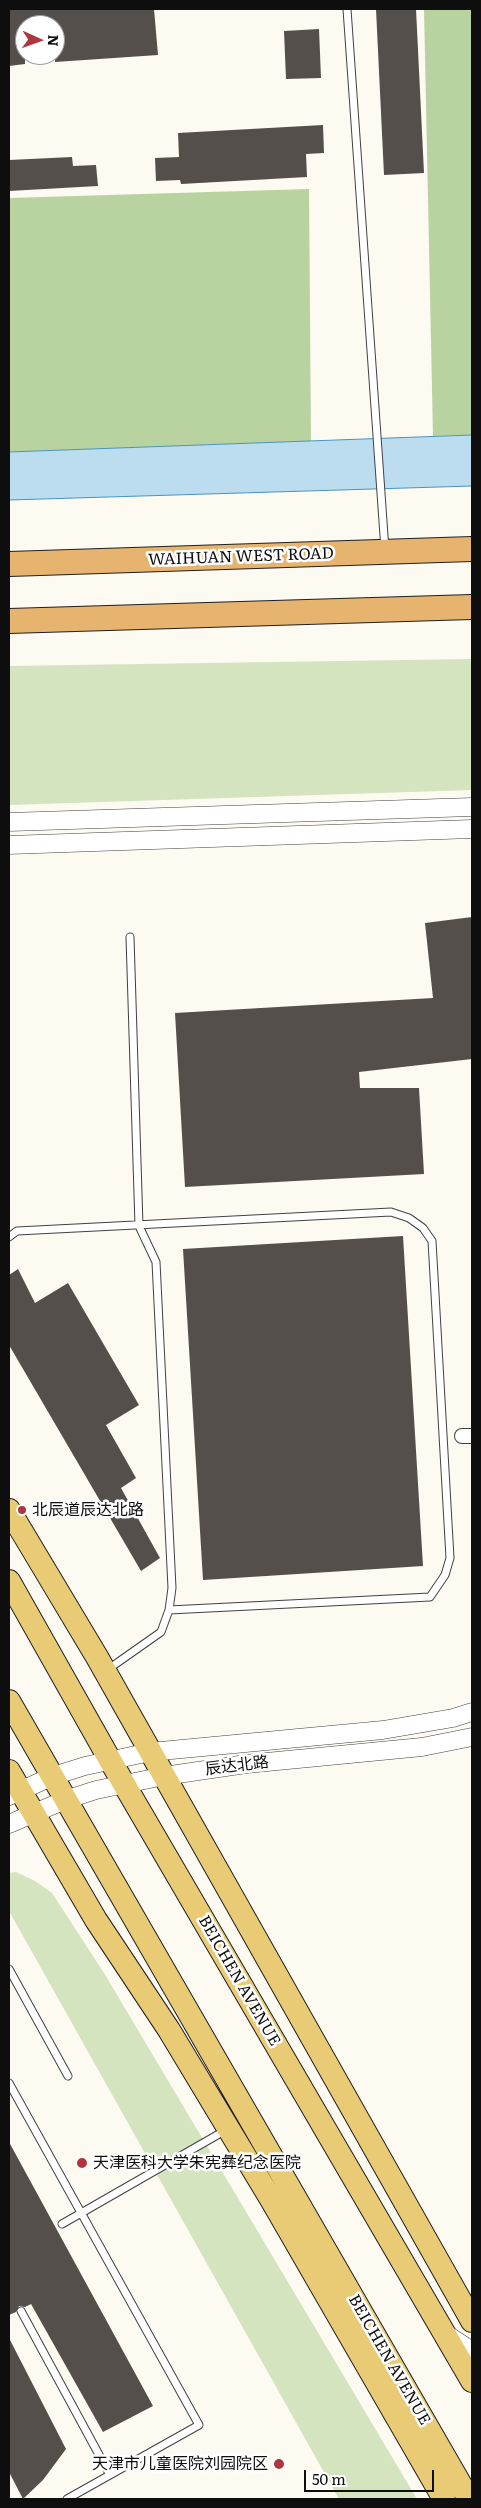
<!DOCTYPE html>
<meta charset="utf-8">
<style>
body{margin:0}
#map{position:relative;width:481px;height:2508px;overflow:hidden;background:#fdfaf1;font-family:Literata,serif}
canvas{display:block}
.frame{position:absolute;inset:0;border:10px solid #0e0e0e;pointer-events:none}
.north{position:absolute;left:15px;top:15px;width:50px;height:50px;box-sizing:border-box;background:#fff;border:1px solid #9f9f9f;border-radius:50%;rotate:92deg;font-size:14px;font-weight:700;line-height:20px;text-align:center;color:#0e0e0e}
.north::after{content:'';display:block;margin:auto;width:18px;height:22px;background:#ae363e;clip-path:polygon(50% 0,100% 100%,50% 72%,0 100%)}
.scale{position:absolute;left:304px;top:2470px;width:130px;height:22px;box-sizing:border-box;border:2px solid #0e0e0e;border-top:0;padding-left:6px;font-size:15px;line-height:18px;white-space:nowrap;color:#0e0e0e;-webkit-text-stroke:4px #fff;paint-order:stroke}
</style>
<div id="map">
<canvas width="481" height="2508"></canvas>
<div class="frame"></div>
<div class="north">N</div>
<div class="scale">50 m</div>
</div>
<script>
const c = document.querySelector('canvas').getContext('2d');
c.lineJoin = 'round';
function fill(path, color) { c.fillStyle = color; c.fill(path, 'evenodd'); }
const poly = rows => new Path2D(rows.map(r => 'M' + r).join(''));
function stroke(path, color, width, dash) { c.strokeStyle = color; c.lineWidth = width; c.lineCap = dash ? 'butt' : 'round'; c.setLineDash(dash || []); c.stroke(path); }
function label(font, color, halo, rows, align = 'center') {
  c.font = font + ' Literata,"Noto Sans SC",serif'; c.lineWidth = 5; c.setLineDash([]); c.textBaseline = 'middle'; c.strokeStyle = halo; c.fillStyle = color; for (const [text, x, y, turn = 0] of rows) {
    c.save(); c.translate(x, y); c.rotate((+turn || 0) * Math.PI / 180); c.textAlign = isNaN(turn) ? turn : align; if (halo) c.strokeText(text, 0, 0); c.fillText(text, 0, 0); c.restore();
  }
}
fill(poly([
 [472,659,472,790,9,805,9,666],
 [16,1872,35,1881,52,1893,104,1973,417,2499,339,2499,9,1911,9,1873]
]), '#d3e4be');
fill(poly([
 [424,9,472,9,472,435,433,436],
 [309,189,311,441,9,452,9,198]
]), '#b8d39f');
const water = poly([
 [472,435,472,486,9,500,9,452,472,435]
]);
fill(water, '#bbddef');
stroke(water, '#4a93be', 1);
fill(poly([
 [9,9,154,9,158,55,55,62,55,25,25,25,25,64,9,66],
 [376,9,416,9,424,173,384,175],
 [319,29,321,78,286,79,284,31],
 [323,125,324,153,306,154,307,177,181,184,180,180,156,181,155,158,179,157,178,133],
 [72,157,73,166,96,165,98,186,9,191,9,160],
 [472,917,472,1059,359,1072,360,1088,419,1088,424,1174,185,1187,175,1013,433,998,425,923],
 [403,1236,423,1566,203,1580,183,1249],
 [18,1269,35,1303,68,1283,139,1405,106,1425,136,1478,121,1488,160,1558,141,1571,9,1345,9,1275],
 [9,2142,153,2406,103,2432,31,2304,25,2307,19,2306,16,2312,9,2315],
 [9,2338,66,2449,43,2480,23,2499,9,2472]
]), '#554f4c');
const service = poly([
 [347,9,385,550],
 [9,1237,17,1231,391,1212,409,1218,423,1228,432,1241,450,1558,445,1575,430,1597,169,1610],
 [107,1670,161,1632,169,1610,172,1588,156,1262,139,1226,130,937],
 [9,1969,68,2076],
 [9,2083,199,2425,67,2499],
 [62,2224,226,2130],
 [21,2311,110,2475]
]);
const minor = poly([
 [462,1436,472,1436]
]);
const tertiary = poly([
 [9,822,472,807],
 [9,845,472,829],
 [9,1796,53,1776,85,1766,150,1752,383,1730,453,1718,472,1712],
 [9,1824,65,1800,96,1790,164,1776,246,1764,422,1747,472,1737],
 [446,2334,472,2351]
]);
const primary = poly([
 [9,1510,97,1657,472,2321],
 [9,1581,110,1760,472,2381],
 [9,1701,469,2499],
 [9,1771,96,1920,169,2030,272,2201,444,2499]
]);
const trunk = poly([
 [9,564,472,549],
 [9,621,472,607]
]);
stroke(service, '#414141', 9);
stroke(minor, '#414141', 16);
stroke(tertiary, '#414141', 19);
stroke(primary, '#1f1f1f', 24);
stroke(trunk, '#1f1f1f', 26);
stroke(service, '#fff', 7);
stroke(minor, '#fff', 14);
stroke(tertiary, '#fff', 18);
stroke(primary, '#e9ca75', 22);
stroke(trunk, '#e6b46e', 24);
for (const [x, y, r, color] of [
 [22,1510,5,"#ae363e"],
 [82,2163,6,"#ae363e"],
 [279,2464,6,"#ae363e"]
]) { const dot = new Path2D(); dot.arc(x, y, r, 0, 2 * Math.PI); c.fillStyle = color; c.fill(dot); stroke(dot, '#fff', 2); }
label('16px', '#0e0e0e', '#fff', [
 ["WAIHUAN WEST ROAD",241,557,-2],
 ["辰达北路",237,1766,-7],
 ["BEICHEN AVENUE",239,1981,60],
 ["BEICHEN AVENUE",389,2360,60]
]);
label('16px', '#0e0e0e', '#fff', [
 ["北辰道辰达北路",32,1510],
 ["天津医科大学朱宪彝纪念医院",93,2163],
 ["天津市儿童医院刘园院区",268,2464,"right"]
], 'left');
</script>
